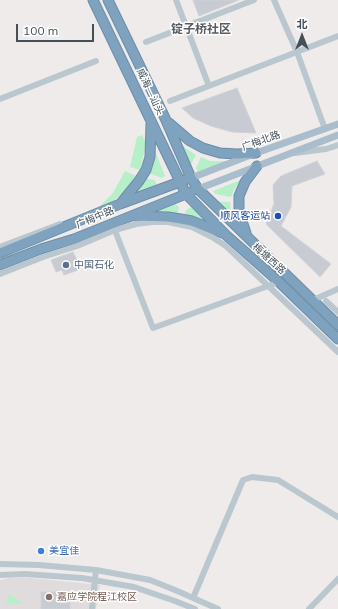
<!DOCTYPE html>
<meta charset="utf-8">
<style>
body{margin:0}
#map{position:relative;width:338px;height:609px;overflow:hidden;background:#efebeb;font-family:Mulish,"Noto Sans SC",sans-serif}
canvas{display:block}
.north{position:absolute;left:282px;top:16px;width:40px;height:40px;-webkit-text-stroke:3px #fff;paint-order:stroke;rotate:0deg;font-size:11px;font-weight:700;line-height:16px;text-align:center;color:#43505a}
.north::after{content:'';display:block;margin:auto;width:14px;height:18px;background:#43505a;clip-path:polygon(50% 0,100% 100%,50% 72%,0 100%)}
.scale{position:absolute;left:16px;top:24px;width:78px;height:18px;box-sizing:border-box;border:2px solid #43505a;border-top:0;padding-left:5px;font-size:12px;line-height:14px;white-space:nowrap;color:#43505a;-webkit-text-stroke:3px #fff;paint-order:stroke}
</style>
<div id="map">
<canvas width="338" height="609"></canvas>
<div class="north">北</div>
<div class="scale">100 m</div>
</div>
<script>
const c = document.querySelector('canvas').getContext('2d');
c.lineJoin = 'round';
function fill(path, color) { c.fillStyle = color; c.fill(path, 'evenodd'); }
const poly = rows => new Path2D(rows.map(r => 'M' + r).join(''));
function stroke(path, color, width, dash) { c.strokeStyle = color; c.lineWidth = width; c.lineCap = dash ? 'butt' : 'round'; c.setLineDash(dash || []); c.stroke(path); }
function label(font, color, halo, rows, align = 'center') {
  c.font = font + ' Mulish,"Noto Sans SC",sans-serif'; c.lineWidth = 3; c.setLineDash([]); c.textBaseline = 'middle'; c.strokeStyle = halo; c.fillStyle = color; for (const [text, x, y, turn = 0] of rows) {
    c.save(); c.translate(x, y); c.rotate((+turn || 0) * Math.PI / 180); c.textAlign = isNaN(turn) ? turn : align; if (halo) c.strokeText(text, 0, 0); c.fillText(text, 0, 0); c.restore();
  }
}
fill(poly([
 [10,578,31,578,100,585,96,609,0,609,0,580]
]), '#e0dcdd');
fill(poly([
 [142,135,145,141,145,149,140,170,130,167,137,137],
 [177,142,196,155,190,166],
 [153,146,165,176,162,178,146,172],
 [201,157,210,161,229,161,198,173,196,168],
 [125,171,136,176,131,185,109,205,103,207,99,207,113,193],
 [144,178,154,180,159,187,127,200],
 [243,179,240,181,234,190,231,197,215,194,213,191],
 [209,201,230,202,232,221],
 [174,202,179,207,178,213,150,212],
 [192,207,209,222,185,214,186,210],
 [9,594,23,604,6,603]
]), '#b5f0c8');
const building = poly([
 [193,0,239,0,199,16,193,0],
 [237,88,256,133,232,132,211,126,193,118,182,108,237,88],
 [317,161,325,174,292,186,291,207,281,226,331,264,320,277,266,224,274,204,273,185,281,176,317,161],
 [73,252,81,269,64,275,62,270,56,272,51,260,73,252],
 [41,592,70,592,70,609,41,609,41,592]
]);
fill(building, '#c8cbd1');
stroke(building, '#cfd2d8', 1);
const highway = poly([
 [93,0,186,194,226,235,279,282,338,339],
 [108,0,165,118,191,178,198,189,338,325],
 [169,123,190,141,203,148,220,153,237,154,256,153],
 [121,203,139,181,146,170,150,157,151,124],
 [135,216,168,217,181,219,192,221,222,233],
 [246,233,239,212,239,196,245,182,257,166],
 [0,253,120,204,185,180],
 [0,265,41,249,74,239,191,192]
]);
stroke(highway, '#6b8daa', 11);
stroke(poly([
 [176,0,209,86],
 [274,0,297,52,325,129],
 [146,42,254,0],
 [0,99,96,61],
 [170,101,338,36],
 [295,153,326,149,338,145],
 [114,228,153,328,279,282],
 [0,247,60,224,62,228],
 [0,274,43,257,77,246,115,230,136,224,152,222,168,222,192,227,212,237,226,246,338,352],
 [313,300,338,289],
 [326,301,338,312],
 [0,564,39,565,96,570,150,580,175,590,218,609],
 [0,575,25,574,82,578,134,587,175,601,195,609],
 [193,598,243,480,252,477,278,480,338,517],
 [92,609,96,570],
 [309,609,338,579]
]), '#bbc7cf', 6);
stroke(poly([
 [191,178,256,153,338,124],
 [198,189,338,135]
]), '#a9bdcd', 7);
stroke(highway, '#7fa2be', 9);
for (const [x, y, r, color] of [
 [278,216,4,"#1a4fb4"],
 [66,265,4,"#5c6f8a"],
 [41,551,4,"#3f7fe0"],
 [49,597,4,"#8d6e63"]
]) { const dot = new Path2D(); dot.arc(x, y, r, 0, 2 * Math.PI); c.fillStyle = color; c.fill(dot); stroke(dot, '#fff', 1.5); }
label('10px', '#43505a', '#fff', [
 ["威海—汕头",150,92,65],
 ["广梅北路",261,141,-20],
 ["广梅中路",95,218,-23],
 ["梅塘西路",269,259,42]
]);
label('10px', '#164399', '#fff', [
 ["顺风客运站",270,216]
], 'right');
label('10px', '#4e5e75', '#fff', [
 ["中国石化",74,265]
], 'left');
label('10px', '#366cbe', '#fff', [
 ["美宜佳",49,551]
], 'left');
label('10px', '#785e54', '#fff', [
 ["嘉应学院程江校区",57,597]
], 'left');
label('bold 12px', '#585c61', '#fff', [
 ["锭子桥社区",201,29]
]);
</script>
